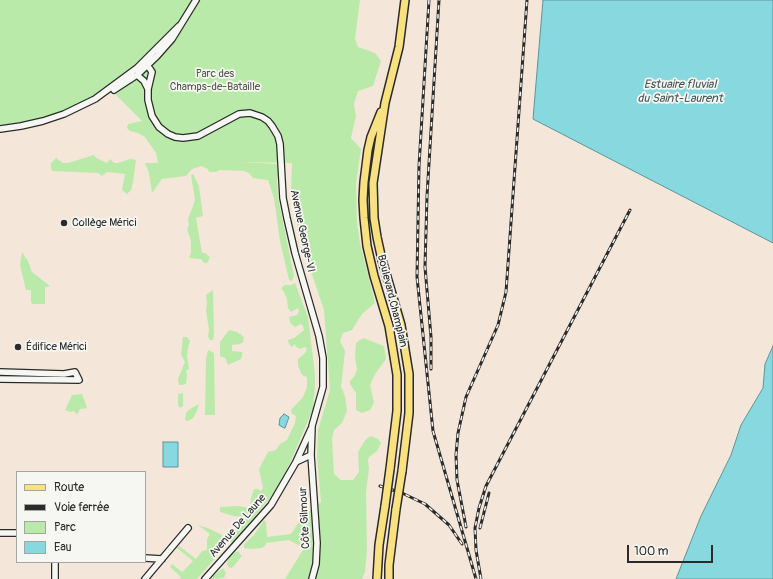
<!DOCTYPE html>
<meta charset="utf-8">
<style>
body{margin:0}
#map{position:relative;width:773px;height:579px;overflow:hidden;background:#f4e7d9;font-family:Pangolin,sans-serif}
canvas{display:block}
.legend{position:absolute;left:16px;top:471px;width:130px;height:92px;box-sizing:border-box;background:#f6f6f2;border:1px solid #a5a5a2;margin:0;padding:5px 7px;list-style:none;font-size:12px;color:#2b2b2b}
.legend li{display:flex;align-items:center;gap:8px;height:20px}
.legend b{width:20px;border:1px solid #a5a5a2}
.scale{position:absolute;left:627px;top:545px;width:86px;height:18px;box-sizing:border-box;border:2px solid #2b2b2b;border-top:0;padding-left:5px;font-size:12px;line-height:14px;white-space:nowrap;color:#2b2b2b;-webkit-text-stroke:3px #f6f6f2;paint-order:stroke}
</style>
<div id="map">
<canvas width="773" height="579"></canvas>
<ul class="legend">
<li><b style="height:5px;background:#f9e181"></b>Route</li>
<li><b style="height:5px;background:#2b2b2b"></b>Voie ferrée</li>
<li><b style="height:11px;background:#baeaa9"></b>Parc</li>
<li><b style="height:11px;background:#87d9df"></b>Eau</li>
</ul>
<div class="scale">100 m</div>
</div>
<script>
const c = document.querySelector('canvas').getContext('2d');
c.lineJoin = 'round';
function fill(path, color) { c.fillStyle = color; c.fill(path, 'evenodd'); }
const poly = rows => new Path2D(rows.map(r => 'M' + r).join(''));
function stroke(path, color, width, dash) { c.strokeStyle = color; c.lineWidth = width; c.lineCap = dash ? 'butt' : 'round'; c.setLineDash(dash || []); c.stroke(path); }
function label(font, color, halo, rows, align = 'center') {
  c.font = font + ' Pangolin,sans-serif'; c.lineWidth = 3.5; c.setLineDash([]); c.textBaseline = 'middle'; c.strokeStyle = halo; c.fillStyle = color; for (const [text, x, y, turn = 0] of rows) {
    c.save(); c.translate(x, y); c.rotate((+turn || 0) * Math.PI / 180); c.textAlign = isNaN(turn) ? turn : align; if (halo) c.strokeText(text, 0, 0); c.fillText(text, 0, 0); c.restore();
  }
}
fill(poly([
 [0,0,360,0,355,39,358,47,375,53,381,61,373,86,358,91,354,104,356,116,351,138,361,149,356,183,357,223,360,243,375,303,362,314,352,330,343,333,340,341,345,351,341,387,345,396,347,411,342,423,334,430,332,438,334,474,341,480,353,480,359,472,358,452,366,439,371,436,378,439,381,443,377,451,369,457,368,460,369,469,366,492,367,550,365,572,362,579,285,579,303,550,300,546,289,540,266,543,265,546,261,548,253,549,244,548,244,544,254,535,264,520,266,522,267,537,291,534,302,517,321,502,317,457,318,430,330,390,324,310,300,239,291,192,292,163,240,162,279,164,277,182,278,197,294,276,292,281,289,280,280,241,274,198,268,180,253,178,249,173,244,171,220,170,216,172,209,172,208,169,201,166,192,169,186,176,162,179,152,193,149,173,145,163,158,163,156,153,145,137,138,133,130,131,127,128,128,124,142,121,113,92,79,111,47,122,0,128],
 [94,155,96,158,107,163,110,159,114,163,118,163,130,159,136,160,133,182,131,190,127,194,122,190,125,174,107,172,102,176,98,173,52,171,51,167,51,163,56,158,63,163,68,163],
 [193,174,199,186,203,216,196,218,202,253,205,253,210,257,207,263,204,263,201,259,189,258,191,253,191,241,187,229,189,225,188,219,195,200,191,175],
 [22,252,28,261,32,272,50,286,45,287,45,304,32,304,31,301,31,290,26,290,20,265],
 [295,283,308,317,315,374,315,387,313,409,290,463,274,493,237,538,231,543,229,535,230,530,247,517,234,516,220,512,220,507,238,506,250,508,251,498,254,489,258,489,261,491,263,488,259,469,268,452,276,450,280,444,287,440,295,423,296,416,292,414,291,410,303,397,307,387,307,377,302,375,298,366,298,359,305,353,307,348,304,347,301,349,296,347,295,344,292,347,289,344,288,340,294,338,304,330,303,326,301,324,295,327,290,323,289,317,297,315,299,311,298,308,291,312,288,308,287,299,284,292,281,288,285,285,291,285],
 [213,290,214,335,213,340,210,340,208,336,209,330,206,310,207,304,206,295],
 [229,330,237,332,244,337,243,342,240,344,232,345,232,351,242,352,242,356,241,359,228,365,225,358,220,356,220,342],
 [183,337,187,337,190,341,188,348,187,356,189,369,186,371,187,375,186,384,182,385,179,385,178,379,185,362,181,355],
 [363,338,384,346,386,359,375,374,370,385,374,403,370,410,362,413,356,410,356,393,350,384,350,381,355,375,357,369,355,358,356,343],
 [208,350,214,353,215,415,205,415,206,358],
 [183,393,183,406,180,408,178,405,178,394],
 [82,394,87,408,80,409,77,415,74,411,70,412,65,410,72,395],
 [199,404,197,411,193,418,188,421,185,420,186,413,190,409],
 [198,525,210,529,222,535,223,545,212,562,197,579,181,579,180,576,170,567,172,564,182,572,193,561,177,548,179,546,196,559,202,551,207,550,207,539,210,534],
 [238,551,242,556,233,567,230,568,227,565,228,558,234,553],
 [223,568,226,573,224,578,213,579,213,576]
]), '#baeaa9');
const water = poly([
 [543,0,773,0,773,243,533,119,543,0],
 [773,346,773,579,676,579,701,516,731,455,741,425,763,388,765,364,773,346],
 [284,414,289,417,285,428,284,428,279,425,280,418,284,414],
 [163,442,178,442,178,467,163,467,163,442]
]);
fill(water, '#87d9df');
stroke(water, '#629397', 1);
const minor = poly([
 [144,62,150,69,152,72,148,89,148,100,152,116,159,127,168,134,175,137,183,138,198,136,239,114,250,113,262,117,268,121,272,126,278,136,280,144,283,198,287,218,295,253,319,336,323,358,323,387,312,426,311,455,317,543,316,564,312,579],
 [137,75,144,81,148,89],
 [114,90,137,75,157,56,172,39,196,0],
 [0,129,21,126,43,121,64,114,95,99,137,68,179,26],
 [0,372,64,374,75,372,79,380,0,379],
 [296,462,311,455],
 [0,533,17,533],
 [145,558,162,559],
 [55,579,55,562],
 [145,579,188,528],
 [205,579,271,505,296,462,311,429]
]);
const major = poly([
 [381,112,371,137,368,150,364,182,363,200,364,218,367,246,374,276,389,326,397,375,397,411,390,469],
 [402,471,409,413,409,374,401,325,382,260,377,237,374,218,373,183,385,103,399,47,405,0],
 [377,579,379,545,385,506],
 [389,579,389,565,396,509]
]);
stroke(minor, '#2b2b2b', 8);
stroke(major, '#2b2b2b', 10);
stroke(minor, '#f6f6f2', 5.5);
stroke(major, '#f9e181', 7);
const rail = poly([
 [429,0,419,166,417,277,433,431,476,579],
 [431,369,431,337,425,267,427,196,439,0],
 [380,486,402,493,425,504,449,525,462,544],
 [466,527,457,480,456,455,458,433,466,397,498,325,506,292,527,0],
 [480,528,489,493],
 [481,579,476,550,475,528,479,508,486,486,630,210]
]);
stroke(rail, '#2b2b2b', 3);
stroke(rail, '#f6f6f2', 1.5, [4.5]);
const majorBridge = poly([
 [385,506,390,469],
 [396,509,402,471]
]);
stroke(majorBridge, '#2b2b2b', 10, []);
stroke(majorBridge, '#f9e181', 7);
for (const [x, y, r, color] of [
 [64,223,4,"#2b2b2b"],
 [18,347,4,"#2b2b2b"]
]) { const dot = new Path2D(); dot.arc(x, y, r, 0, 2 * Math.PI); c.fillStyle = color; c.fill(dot); stroke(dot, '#f6f6f2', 1.5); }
label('11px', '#4f5b4a', '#f6f6f2', [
 ["Parc des",215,74],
 ["Champs-de-Bataille",215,87]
]);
label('11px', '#2b2b2b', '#f6f6f2', [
 ["Collège Mérici",72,223],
 ["Édifice Mérici",26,347]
], 'left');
label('11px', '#2b2b2b', '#f6f6f2', [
 ["Avenue George-VI",302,231,78],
 ["Boulevard Champlain",392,301,76],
 ["Côte Gilmour",305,518,-93],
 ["Avenue De Laune",238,526,-49]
]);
label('italic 12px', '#425658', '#f6f6f2', [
 ["Estuaire fluvial",680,85],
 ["du Saint-Laurent",680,99]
]);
</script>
